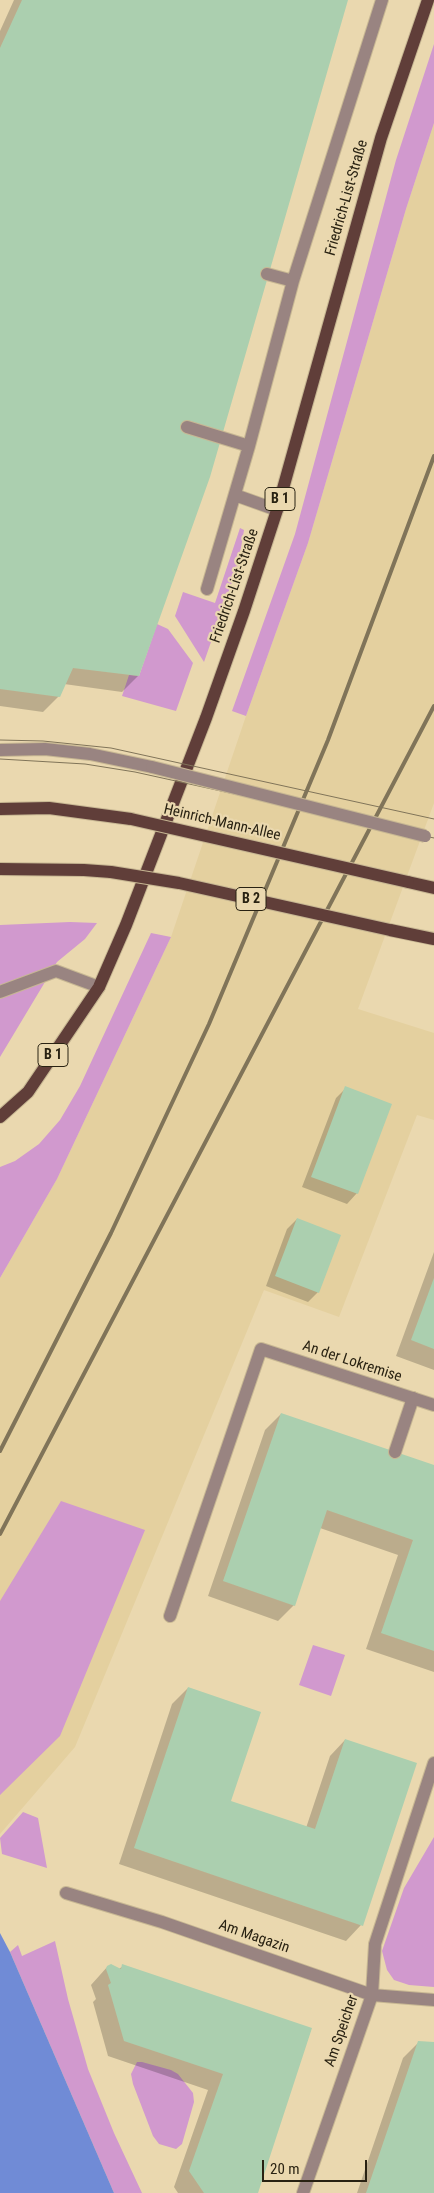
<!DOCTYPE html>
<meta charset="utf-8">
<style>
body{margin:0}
#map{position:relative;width:434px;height:2193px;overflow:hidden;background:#ead8af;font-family:"Roboto Condensed",sans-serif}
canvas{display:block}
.scale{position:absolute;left:262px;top:2160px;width:105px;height:22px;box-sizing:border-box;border:2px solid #292212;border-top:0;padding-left:6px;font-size:15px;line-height:18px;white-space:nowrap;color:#292212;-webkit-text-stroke:4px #ead8af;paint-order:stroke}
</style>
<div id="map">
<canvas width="434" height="2193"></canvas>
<div class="scale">20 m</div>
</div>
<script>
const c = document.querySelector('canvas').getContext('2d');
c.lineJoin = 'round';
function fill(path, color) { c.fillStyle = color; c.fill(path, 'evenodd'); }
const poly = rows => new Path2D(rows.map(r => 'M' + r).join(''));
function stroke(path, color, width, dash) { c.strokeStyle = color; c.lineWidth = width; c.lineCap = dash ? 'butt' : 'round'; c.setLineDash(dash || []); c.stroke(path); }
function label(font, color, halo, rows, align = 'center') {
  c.font = font + ' "Roboto Condensed",sans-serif'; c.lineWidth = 4.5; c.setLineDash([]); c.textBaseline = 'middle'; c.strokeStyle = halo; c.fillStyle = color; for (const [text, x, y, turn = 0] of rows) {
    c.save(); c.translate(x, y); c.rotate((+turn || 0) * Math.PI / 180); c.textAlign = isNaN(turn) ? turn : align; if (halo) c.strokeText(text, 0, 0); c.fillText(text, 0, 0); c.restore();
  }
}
fill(poly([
 [434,123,434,803,358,1009,434,1033,434,1120,417,1115,339,1317,264,1290,75,1747,0,1834,0,1278,57,1179,171,937,246,716,308,543,406,209]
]), '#e4d09f');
fill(poly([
 [434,44,434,123,406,209,308,543,246,716,232,711,295,534,396,160],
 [240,528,244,530,238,565,204,662,175,616,183,592,215,603],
 [157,624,168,629,193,663,176,711,122,696,129,675,139,676],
 [70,922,97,923,85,939,57,962,0,1057,0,925],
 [151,933,171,937,57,1179,0,1278,0,1167,15,1161,39,1144,60,1120,80,1086],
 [61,1501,145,1530,60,1736,0,1795,0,1601],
 [313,1645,345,1655,331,1696,299,1685],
 [23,1812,38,1818,47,1868,2,1854,0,1838],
 [434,1837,434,1987,409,1985,394,1980,387,1970,382,1951,404,1888],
 [55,1941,68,1999,88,2069,114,2133,142,2193,114,2193,10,1952,18,1945,22,1956],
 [137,2062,142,2062,171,2070,178,2074,193,2093,194,2102,182,2144,176,2149,159,2144,153,2136,133,2084,131,2074]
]), '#d199ce');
fill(poly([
 [0,1933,10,1952,114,2193,0,2193]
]), '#708bd6');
fill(poly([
 [14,0,347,0,138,676,122,692,64,684,59,696,43,712,0,706,0,31],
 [346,1088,357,1193,347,1204,302,1187,336,1098],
 [297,1219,318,1292,308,1302,266,1286,287,1229],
 [434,1252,434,1370,396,1356],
 [281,1414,434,1467,434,1672,366,1649,398,1555,320,1528,294,1605,278,1621,208,1596,265,1430],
 [188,1688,230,1802,306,1828,330,1756,345,1740,361,1925,346,1941,119,1864,172,1704],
 [108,1966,119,1969,123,1966,311,2029,257,2193,178,2193,174,2187,208,2090,108,2056,93,2002,96,1999,91,1985],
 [419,2042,434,2043,434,2193,357,2193,403,2058]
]), '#0003');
fill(poly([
 [22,0,348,0,210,477,139,676,73,668,60,697,0,689,0,48],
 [345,1086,392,1104,358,1194,311,1177],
 [297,1218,341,1235,319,1293,275,1276],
 [434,1278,434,1349,411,1340],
 [281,1413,434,1465,434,1651,381,1633,413,1540,327,1510,295,1606,223,1581],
 [188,1687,261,1712,231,1801,315,1829,345,1739,417,1763,363,1926,134,1848],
 [111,1964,121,1969,122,1964,312,2028,258,2193,204,2193,189,2171,223,2074,124,2041,108,1985,111,1983,106,1969,107,1966],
 [418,2041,434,2042,434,2193,366,2193]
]), '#abcfaf');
const service = poly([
 [267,274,293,281],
 [187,427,249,446],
 [235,495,277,510],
 [207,589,249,446,293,281,382,0],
 [0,750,45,749,90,754,152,767],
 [0,992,56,971,99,987],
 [395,1452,413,1398]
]);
const minor = poly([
 [170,1616,261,1349,434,1405],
 [66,1893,162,1922,372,1995,434,2000],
 [303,2193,372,1995,375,1944,434,1763]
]);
const primary = poly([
 [0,809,49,808,131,819],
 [0,869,84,870,111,872],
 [408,882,434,888],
 [390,930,434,939],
 [0,1117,28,1092,99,987,126,925,206,718,244,611,277,510,381,138,428,0]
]);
stroke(service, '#c7b793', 14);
stroke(minor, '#c7b793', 14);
stroke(primary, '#c7b793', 14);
stroke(service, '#998481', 12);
stroke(minor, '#998481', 12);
stroke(primary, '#603e39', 12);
stroke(poly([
 [0,740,43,741,111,748,434,819],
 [0,759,85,764,135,772,434,838]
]), '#807459', 1);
stroke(poly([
 [0,1451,111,1233,209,1024,328,740,434,456],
 [0,1534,434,706]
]), '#807459', 4);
const serviceBridge = poly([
 [152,767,425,836]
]);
const primaryBridge = poly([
 [131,819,408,882],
 [111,872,179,883,390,930]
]);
stroke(serviceBridge, '#c7b793', 14, []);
stroke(primaryBridge, '#c7b793', 14, []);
stroke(serviceBridge, '#998481', 12);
stroke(primaryBridge, '#603e39', 12);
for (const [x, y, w] of [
 [280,499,30],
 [251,899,30],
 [53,1055,30]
]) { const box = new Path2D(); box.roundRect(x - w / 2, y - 11.5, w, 23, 4); c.fillStyle = '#ead8af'; c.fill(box); stroke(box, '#292212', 1); }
label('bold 14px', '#292212', null, [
 ["B 1",280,499],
 ["B 2",251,899],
 ["B 1",53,1055]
]);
label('15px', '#292212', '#ead8af', [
 ["Friedrich-List-Straße",347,198,-74],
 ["Friedrich-List-Straße",235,586,-71],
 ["Heinrich-Mann-Allee",222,823,13],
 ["An der Lokremise",352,1362,18],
 ["Am Magazin",254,1937,19],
 ["Am Speicher",342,2031,-71]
]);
</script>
